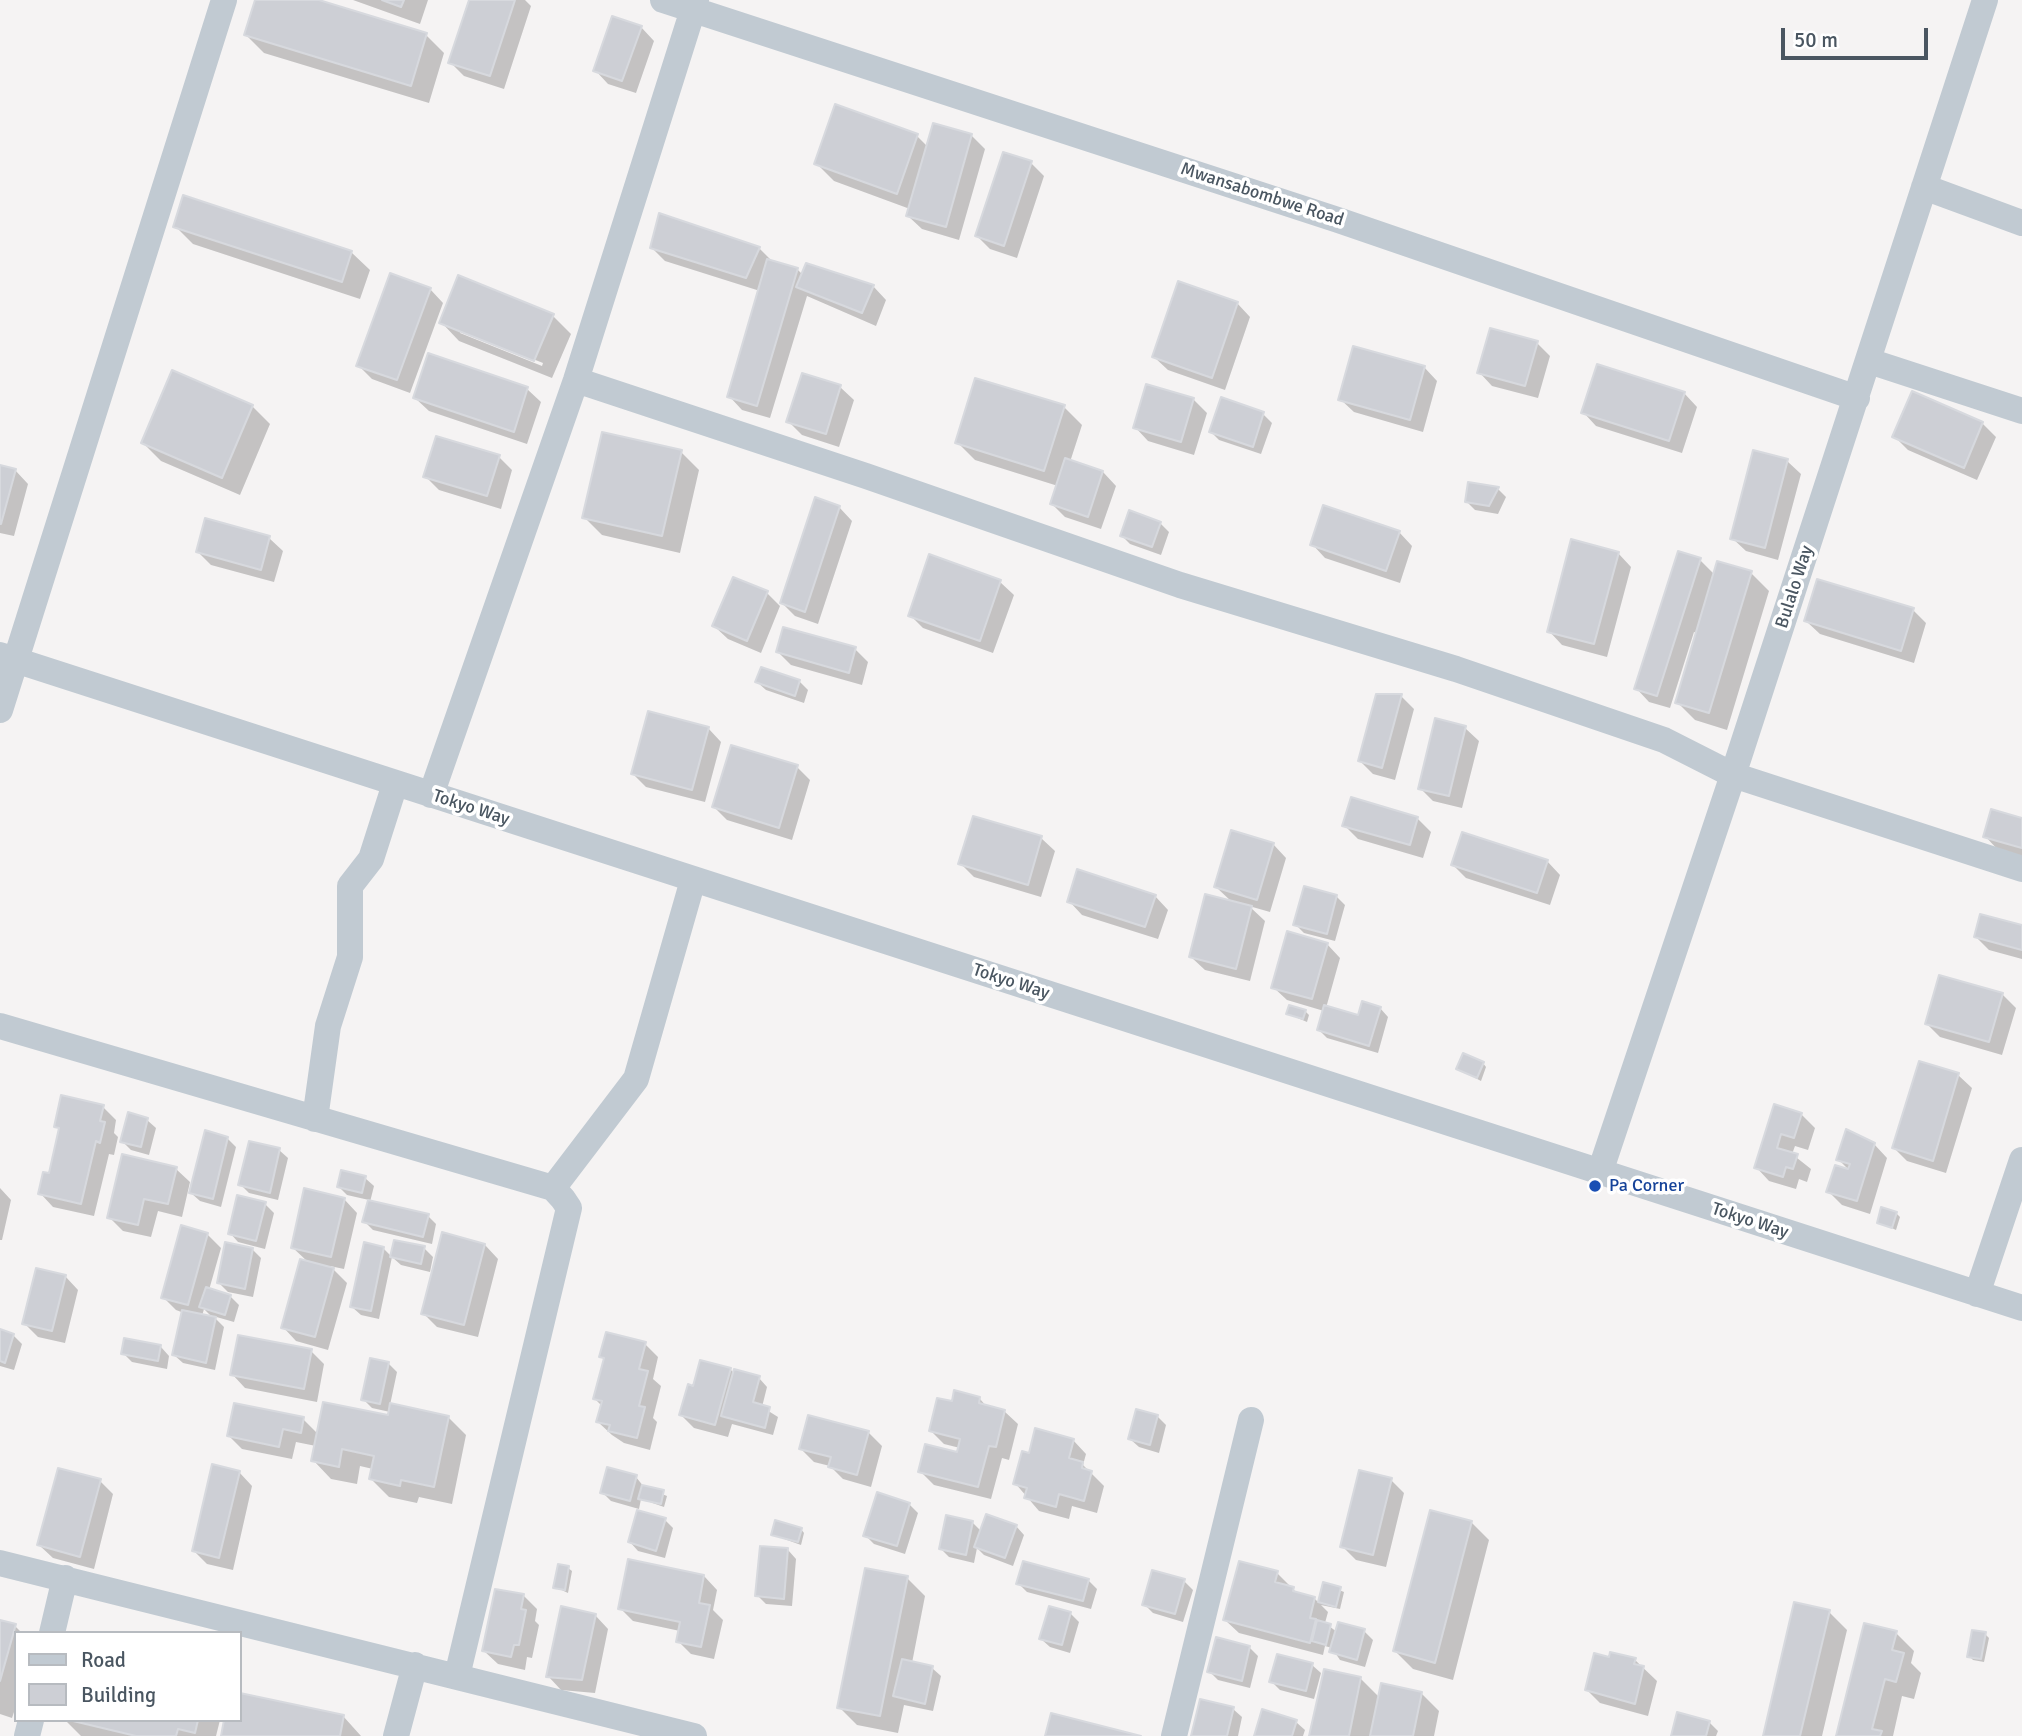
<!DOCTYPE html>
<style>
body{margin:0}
#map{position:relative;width:2022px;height:1736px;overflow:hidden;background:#f5f3f3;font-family:Signika,sans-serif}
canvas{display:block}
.legend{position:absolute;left:14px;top:1631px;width:228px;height:91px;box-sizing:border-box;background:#fff;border:2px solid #b7bbc0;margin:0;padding:9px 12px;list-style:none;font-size:21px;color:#4a5661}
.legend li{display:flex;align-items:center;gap:14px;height:35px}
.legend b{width:35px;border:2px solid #b7bbc0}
.scale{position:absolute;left:1781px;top:28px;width:147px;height:32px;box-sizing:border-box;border:4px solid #4a5661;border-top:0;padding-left:9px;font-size:21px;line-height:24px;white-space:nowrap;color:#4a5661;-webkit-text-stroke:5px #fff;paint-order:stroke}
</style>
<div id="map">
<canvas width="2022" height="1736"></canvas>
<ul class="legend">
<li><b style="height:9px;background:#c1cad2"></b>Road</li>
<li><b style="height:19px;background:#cdcfd5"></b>Building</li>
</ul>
<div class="scale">50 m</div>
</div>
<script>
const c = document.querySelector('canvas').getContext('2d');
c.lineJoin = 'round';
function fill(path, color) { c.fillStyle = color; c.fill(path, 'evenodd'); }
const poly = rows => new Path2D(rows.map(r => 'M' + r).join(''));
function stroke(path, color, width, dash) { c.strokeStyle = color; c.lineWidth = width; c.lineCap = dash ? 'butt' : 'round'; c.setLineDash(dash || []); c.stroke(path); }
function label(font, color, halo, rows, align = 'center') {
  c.font = font + ' Signika,sans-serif'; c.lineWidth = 7; c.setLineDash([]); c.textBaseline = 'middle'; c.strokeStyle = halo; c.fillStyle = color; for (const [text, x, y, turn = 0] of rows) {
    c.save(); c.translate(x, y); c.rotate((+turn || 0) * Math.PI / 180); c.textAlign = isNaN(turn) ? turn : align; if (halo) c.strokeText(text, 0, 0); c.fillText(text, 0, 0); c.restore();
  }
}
fill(poly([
 [257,0,313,0,426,35,444,53,429,103,264,53,246,35],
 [353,0,428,0,420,24],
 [471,0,525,0,531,6,504,89,464,76,450,62],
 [641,27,654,41,636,93,608,84,595,70],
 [934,125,972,136,985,149,959,240,922,229,908,216,910,209,834,181,816,163,917,136,928,147],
 [1031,163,1044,176,1017,258,990,249,977,236],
 [175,226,351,252,370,270,360,299,193,244],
 [652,248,759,248,773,262,797,269,803,275,873,286,886,300,876,326,807,296,770,418,742,410,729,396,760,291,665,261],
 [430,289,443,303,410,393,372,379,358,365],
 [1237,303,1250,317,1225,390,1168,370,1154,357],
 [553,316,571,334,552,378,459,341,441,322],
 [460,330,543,363,542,366,460,333],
 [1537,343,1550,356,1538,398,1492,386,1479,372],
 [1424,367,1437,381,1423,432,1354,412,1340,399],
 [1147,386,1194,400,1207,413,1194,455,1148,441,1135,427],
 [840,387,854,400,839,447,802,435,788,421],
 [527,389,541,402,527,444,429,411,415,398],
 [1684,393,1697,407,1682,453,1596,426,1583,412],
 [1222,400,1263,414,1272,423,1261,454,1219,440,1211,432],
 [252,406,270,424,240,495,161,461,143,443],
 [1064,407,1082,425,1070,462,1103,472,1116,486,1101,529,1065,517,1052,504,1058,486,975,460,957,442],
 [1982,423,1996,437,1977,480,1908,450,1895,437],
 [681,452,699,470,680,553,602,535,584,517],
 [499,457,512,470,501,509,439,490,425,476],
 [1787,461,1801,474,1778,560,1746,551,1732,538],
 [0,466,15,470,28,484,14,536,0,533],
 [1498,489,1506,497,1498,514,1475,510,1467,502],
 [839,507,852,521,818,624,795,616,782,603],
 [1160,523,1169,532,1161,555,1130,544,1122,536],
 [1399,532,1412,546,1400,583,1325,558,1312,544],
 [269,538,283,551,274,582,211,565,198,552],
 [1618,553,1631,567,1607,657,1562,645,1549,631],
 [930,557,1000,582,1014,595,993,653,923,628,910,615],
 [1700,560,1715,575,1751,573,1769,591,1727,730,1695,720,1677,702,1697,633,1694,632,1670,708,1649,702,1636,688],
 [767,593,780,606,761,653,728,639,714,626],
 [1913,610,1926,623,1914,663,1820,634,1806,621],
 [855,649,868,662,862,685,791,665,778,652],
 [762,669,800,682,808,690,804,703,766,690,757,682],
 [1401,696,1414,709,1395,780,1373,774,1360,761],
 [708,728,721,742,705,802,646,787,633,774],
 [1465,728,1479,741,1462,808,1433,801,1420,788],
 [797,767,810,780,792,840,727,820,714,807],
 [1417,818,1431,832,1423,858,1358,839,1344,825],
 [2022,819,2022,857,1998,850,1985,836],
 [1041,838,1055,851,1041,897,974,877,960,863],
 [1273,844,1286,858,1270,912,1249,906,1265,921,1250,981,1205,970,1191,957,1233,903,1216,887],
 [1547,861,1560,875,1550,905,1466,878,1453,865],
 [1155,896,1168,910,1158,939,1082,915,1069,901],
 [1336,896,1345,905,1335,941,1304,933,1295,924],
 [2022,927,2022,959,1989,950,1976,937],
 [1327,944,1340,958,1326,1008,1359,1017,1380,1008,1388,1017,1378,1053,1327,1038,1319,1030,1324,1011,1287,1000,1273,987],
 [2002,994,2016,1008,2002,1055,1940,1037,1927,1024],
 [1305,1011,1309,1015,1307,1022,1288,1014],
 [1483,1063,1486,1067,1481,1081,1458,1069],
 [1958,1075,1972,1088,1946,1173,1907,1161,1894,1148],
 [1775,1106,1801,1114,1815,1128,1808,1150,1795,1146,1792,1154,1811,1169,1807,1182,1799,1179,1796,1189,1769,1181,1756,1167],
 [103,1107,116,1120,114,1133,118,1137,114,1155,109,1154,94,1216,53,1207,40,1193,50,1176,61,1131,56,1126],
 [147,1120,156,1128,149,1155,131,1150,122,1141],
 [227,1138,236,1147,221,1207,200,1201,191,1193],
 [1874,1144,1887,1158,1870,1214,1842,1205,1828,1191,1850,1171,1838,1159],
 [279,1150,288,1158,278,1200,249,1193,240,1184],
 [176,1169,190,1182,182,1217,158,1211,151,1237,123,1231,109,1217],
 [365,1178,374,1186,370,1202,428,1216,436,1224,432,1244,373,1230,364,1221,369,1200,347,1195,339,1187],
 [0,1188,11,1200,2,1240,0,1240],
 [344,1199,357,1213,344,1269,330,1266,347,1283,328,1350,296,1341,283,1327,308,1262,292,1247],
 [265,1204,274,1213,265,1249,238,1242,230,1233],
 [1896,1213,1900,1217,1896,1230,1879,1222],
 [207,1234,221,1248,209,1290,230,1296,239,1305,234,1322,213,1316,224,1327,215,1370,183,1363,174,1355,184,1313,176,1310,163,1297],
 [204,1309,213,1318,202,1316],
 [395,1242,424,1248,433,1257,430,1272,401,1265,392,1257,379,1319,361,1315,352,1307,365,1245,383,1248,392,1257],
 [485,1245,498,1259,478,1337,437,1327,423,1313],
 [252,1249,261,1258,253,1297,228,1292,219,1283],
 [65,1276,78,1290,65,1343,38,1337,24,1323],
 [0,1331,13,1335,22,1344,14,1370,0,1366],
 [645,1344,658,1357,653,1379,661,1386,653,1418,657,1422,650,1450,624,1443,612,1435,598,1422,602,1406,595,1399,605,1360,601,1357],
 [161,1347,169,1356,167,1369,132,1362,123,1353],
 [311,1351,324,1364,317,1402,245,1388,232,1374],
 [388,1363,397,1372,390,1405,448,1417,466,1435,452,1504,419,1497,417,1503,389,1497,371,1479,373,1469,360,1466,357,1484,331,1479,313,1460,316,1446,296,1442,292,1459,242,1449,229,1436,303,1419,318,1434,389,1417,390,1412,372,1408,363,1399],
 [730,1369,735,1374,759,1378,767,1387,762,1407,778,1417,773,1435,732,1424,728,1437,694,1428,681,1415,694,1388],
 [980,1399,987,1407,1004,1411,1018,1424,1009,1460,1002,1458,991,1499,934,1485,920,1471,958,1455,960,1448,944,1444,930,1430,953,1403],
 [1138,1411,1158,1417,1166,1425,1159,1453,1139,1447,1130,1439],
 [868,1432,882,1446,871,1487,843,1479,830,1466,814,1462,800,1448],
 [1073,1440,1086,1454,1083,1465,1104,1486,1097,1513,1072,1506,1069,1519,1039,1511,1015,1483,1030,1455],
 [239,1472,252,1486,233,1570,207,1564,194,1551],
 [636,1477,644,1487,667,1496,664,1507,641,1499,639,1509,611,1501,602,1492],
 [1391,1480,1404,1493,1386,1567,1356,1560,1342,1546],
 [100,1481,113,1494,94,1569,53,1558,39,1545],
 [909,1504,918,1513,905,1554,874,1544,865,1535],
 [665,1520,673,1528,665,1558,638,1551,630,1542],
 [972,1522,981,1531,1016,1526,1024,1535,1013,1566,984,1555,977,1548,974,1563,949,1557,941,1549],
 [1471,1522,1489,1540,1453,1680,1413,1669,1395,1651],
 [801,1529,804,1533,801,1545,773,1535],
 [788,1550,796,1559,792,1606,766,1604,757,1595],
 [568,1568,572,1571,568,1593,555,1587],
 [1277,1573,1299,1595,1314,1598,1319,1603,1324,1584,1344,1592,1340,1609,1321,1605,1328,1612,1325,1623,1337,1632,1364,1631,1373,1640,1365,1667,1340,1660,1332,1648,1325,1646,1323,1655,1239,1633,1225,1620],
 [704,1576,717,1590,713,1610,723,1620,714,1659,691,1654,678,1641,680,1631,633,1621,620,1608],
 [907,1578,925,1596,912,1663,932,1668,941,1676,933,1711,904,1705,898,1733,857,1725,839,1707],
 [1088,1580,1097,1589,1091,1609,1027,1592,1018,1583],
 [1184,1581,1193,1590,1183,1622,1153,1613,1144,1604],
 [497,1591,524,1596,537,1609,535,1621,539,1625,532,1658,527,1657,525,1670,498,1664,484,1651],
 [1829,1612,1847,1630,1822,1736,1764,1736],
 [1070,1613,1079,1622,1070,1653,1050,1647,1041,1639],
 [595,1615,608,1629,595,1693,561,1690,548,1676],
 [0,1621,15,1626,22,1633,16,1633,16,1706,12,1718,0,1714],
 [1896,1633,1914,1651,1911,1663,1921,1673,1914,1699,1902,1696,1893,1736,1838,1736],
 [1985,1634,1989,1638,1984,1662,1973,1660,1969,1656],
 [1249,1647,1258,1656,1250,1688,1218,1680,1209,1671],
 [1610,1659,1635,1660,1657,1681,1648,1716,1600,1703,1587,1690],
 [1312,1665,1321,1673,1314,1699,1280,1690,1271,1681],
 [1361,1679,1380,1698,1421,1693,1439,1711,1434,1736,1311,1736],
 [240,1695,343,1716,361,1736,223,1736,240,1720],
 [1233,1709,1242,1717,1238,1736,1192,1736],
 [65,1720,220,1720,216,1736,81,1736],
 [1296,1722,1305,1730,1303,1736,1256,1736],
 [1709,1722,1718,1731,1716,1736,1673,1736]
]), '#0003');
const building = poly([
 [255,0,319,0,427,33,411,86,244,35,255,0],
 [382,0,404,0,401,7,382,0],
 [469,0,515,0,490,76,448,63,469,0],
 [612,16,642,26,622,81,593,71,612,16],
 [835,104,918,134,897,194,814,164,835,104],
 [933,123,972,134,946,227,906,216,933,123],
 [1003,152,1032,161,1004,246,975,236,1003,152],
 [183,195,352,251,342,282,173,227,183,195],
 [659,213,760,247,746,278,650,248,659,213],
 [767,259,798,268,757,406,727,397,767,259],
 [806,263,874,285,862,313,796,287,806,263],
 [390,273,431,288,397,380,356,366,390,273],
 [458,275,554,314,534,361,439,323,458,275],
 [1178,281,1238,302,1212,378,1152,357,1178,281],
 [1490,328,1538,341,1525,386,1477,373,1490,328],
 [1353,346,1425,366,1410,420,1338,400,1353,346],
 [428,353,528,387,514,432,413,398,428,353],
 [1597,364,1685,392,1669,441,1581,413,1597,364],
 [172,370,253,405,222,478,141,443,172,370],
 [802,373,841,385,826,434,786,422,802,373],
 [975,378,1065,405,1044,471,955,443,975,378],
 [1146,384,1194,398,1181,442,1133,428,1146,384],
 [1912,391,1983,422,1964,468,1892,437,1912,391],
 [1221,397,1264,412,1253,447,1209,432,1221,397],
 [602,432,682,450,662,536,582,518,602,432],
 [436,436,500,455,487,496,423,477,436,436],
 [1753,450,1788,459,1765,548,1730,539,1753,450],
 [1065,458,1103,471,1088,517,1050,504,1065,458],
 [0,465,16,469,1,524,0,524,0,465],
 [1468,482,1499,487,1489,506,1465,502,1468,482],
 [815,497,840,506,805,612,780,603,815,497],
 [1323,505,1400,531,1386,571,1310,545,1323,505],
 [1129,510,1161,522,1152,547,1120,536,1129,510],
 [205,518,270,536,261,570,196,552,205,518],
 [1571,539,1619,552,1594,644,1547,632,1571,539],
 [1678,551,1701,558,1657,696,1634,689,1678,551],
 [929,554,1001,580,980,641,908,616,929,554],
 [1717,561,1752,571,1709,713,1675,703,1717,561],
 [733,577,768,591,747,641,712,626,733,577],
 [1817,579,1914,608,1901,651,1804,621,1817,579],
 [783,627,856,647,849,673,776,652,783,627],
 [761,667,800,680,795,696,755,682,761,667],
 [1376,694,1402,694,1382,768,1358,761,1376,694],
 [648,711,709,727,692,790,631,774,648,711],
 [1435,718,1466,726,1449,796,1418,789,1435,718],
 [731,745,798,765,779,828,712,807,731,745],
 [1351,797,1418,817,1410,845,1342,826,1351,797],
 [1991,809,2022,818,2022,848,1983,837,1991,809],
 [973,816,1042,836,1028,885,958,864,973,816],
 [1231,830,1274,843,1257,900,1214,887,1231,830],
 [1462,832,1548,860,1537,893,1451,865,1462,832],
 [1077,869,1156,895,1145,927,1067,902,1077,869],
 [1304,886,1337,895,1327,934,1293,925,1304,886],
 [1205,894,1252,906,1236,969,1189,957,1205,894],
 [1980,914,2022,925,2022,950,1974,937,1980,914],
 [1287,931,1328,943,1312,999,1271,988,1287,931],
 [1939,975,2003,993,1989,1042,1925,1024,1939,975],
 [1362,1001,1381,1007,1369,1046,1317,1030,1324,1005,1358,1015,1362,1001],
 [1289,1005,1306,1010,1303,1019,1286,1014,1289,1005],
 [1463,1053,1484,1062,1477,1078,1456,1069,1463,1053],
 [1919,1061,1959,1073,1933,1161,1892,1148,1919,1061],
 [61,1095,104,1105,100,1121,105,1122,100,1143,96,1141,81,1204,38,1194,43,1172,49,1173,59,1128,54,1127,61,1095],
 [1774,1104,1802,1113,1794,1138,1781,1134,1777,1148,1798,1154,1793,1169,1786,1167,1783,1177,1754,1168,1774,1104],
 [128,1112,148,1118,141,1147,120,1142,128,1112],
 [1846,1129,1875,1143,1857,1201,1826,1192,1835,1165,1848,1169,1850,1164,1836,1160,1846,1129],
 [205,1130,228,1137,213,1199,189,1193,205,1130],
 [249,1141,280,1148,270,1193,238,1185,249,1141],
 [122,1154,177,1167,168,1204,144,1199,138,1225,107,1218,122,1154],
 [341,1170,366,1176,362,1193,337,1187,341,1170],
 [304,1188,345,1198,331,1257,291,1248,304,1188],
 [237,1195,266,1202,256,1241,228,1234,237,1195],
 [368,1200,429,1214,423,1237,362,1222,368,1200],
 [1881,1207,1897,1212,1892,1228,1877,1223,1881,1207],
 [181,1225,208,1233,188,1305,161,1298,181,1225],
 [442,1232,485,1244,464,1325,421,1314,442,1232],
 [394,1240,425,1246,421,1264,390,1257,394,1240],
 [225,1242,253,1248,245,1289,217,1283,225,1242],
 [364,1242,384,1247,371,1311,350,1307,364,1242],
 [300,1259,334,1268,315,1337,281,1328,300,1259],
 [36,1268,66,1275,52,1331,22,1324,36,1268],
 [206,1287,231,1295,225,1315,199,1307,206,1287],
 [182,1310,216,1317,206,1363,172,1355,182,1310],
 [0,1329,14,1334,5,1363,0,1361,0,1329],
 [606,1332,646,1342,639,1369,648,1371,639,1406,645,1407,637,1438,608,1431,610,1425,596,1422,602,1401,593,1399,604,1358,599,1357,606,1332],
 [238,1335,312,1349,304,1389,230,1375,238,1335],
 [124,1338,161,1345,158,1361,121,1354,124,1338],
 [370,1358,389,1362,380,1404,361,1400,370,1358],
 [700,1360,731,1368,715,1425,679,1415,688,1384,693,1386,700,1360],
 [734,1369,760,1376,753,1402,770,1407,765,1428,721,1416,734,1369],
 [954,1390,980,1397,979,1403,1005,1410,996,1447,989,1446,978,1487,918,1472,925,1444,957,1452,960,1439,929,1431,937,1398,952,1401,954,1390],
 [323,1402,388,1415,390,1403,449,1416,434,1487,401,1480,400,1486,369,1479,374,1456,342,1449,339,1467,311,1461,323,1402],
 [234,1403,304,1417,301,1433,283,1429,279,1447,227,1436,234,1403],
 [1136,1409,1158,1415,1150,1445,1128,1439,1136,1409],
 [808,1415,869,1431,857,1475,828,1467,831,1457,799,1449,808,1415],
 [1035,1428,1074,1439,1069,1458,1083,1462,1082,1468,1092,1471,1084,1501,1059,1494,1056,1507,1024,1498,1027,1488,1013,1484,1022,1451,1029,1453,1035,1428],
 [212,1464,240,1471,219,1558,192,1551,212,1464],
 [607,1467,637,1475,630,1501,600,1493,607,1467],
 [58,1468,101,1479,80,1557,37,1545,58,1468],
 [1359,1470,1392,1478,1373,1555,1340,1547,1359,1470],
 [642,1485,664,1490,661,1504,638,1499,642,1485],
 [877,1492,910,1503,897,1546,863,1536,877,1492],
 [637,1510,666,1518,656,1551,628,1542,637,1510],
 [1430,1510,1472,1521,1435,1663,1393,1651,1430,1510],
 [986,1514,1017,1525,1005,1558,974,1547,986,1514],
 [946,1515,973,1521,966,1555,939,1549,946,1515],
 [775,1520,802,1528,798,1542,771,1535,775,1520],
 [760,1546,788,1548,784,1599,755,1596,760,1546],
 [628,1559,704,1575,699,1603,710,1605,701,1647,676,1642,680,1622,618,1609,628,1559],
 [1023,1561,1089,1579,1083,1601,1016,1584,1023,1561],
 [1239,1561,1278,1571,1275,1582,1294,1587,1293,1591,1315,1597,1310,1618,1316,1619,1310,1643,1223,1620,1239,1561],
 [558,1564,569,1566,565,1590,553,1588,558,1564],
 [865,1568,908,1576,880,1716,837,1708,865,1568],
 [1152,1570,1185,1579,1175,1614,1142,1605,1152,1570],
 [1323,1582,1341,1587,1336,1607,1318,1602,1323,1582],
 [495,1589,524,1594,521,1609,526,1610,519,1645,514,1645,511,1657,482,1651,495,1589],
 [1794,1602,1830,1610,1800,1736,1763,1736,1794,1602],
 [561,1606,596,1614,582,1680,546,1677,561,1606],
 [1049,1606,1071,1612,1062,1645,1039,1639,1049,1606],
 [0,1620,16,1624,0,1681,0,1620],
 [1317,1620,1331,1624,1326,1645,1312,1641,1317,1620],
 [1338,1622,1365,1629,1357,1660,1329,1652,1338,1622],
 [1864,1623,1897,1631,1892,1650,1904,1653,1896,1682,1885,1679,1872,1729,1882,1731,1880,1736,1836,1736,1864,1623],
 [1972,1630,1986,1632,1981,1659,1967,1657,1972,1630],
 [1216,1637,1250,1646,1242,1681,1207,1672,1216,1637],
 [1610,1652,1636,1658,1634,1664,1644,1666,1635,1704,1585,1690,1594,1653,1609,1657,1610,1652],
 [1277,1654,1313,1663,1306,1691,1269,1682,1277,1654],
 [902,1659,933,1666,925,1704,893,1696,902,1659],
 [1324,1669,1361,1677,1349,1736,1309,1736,1324,1669],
 [1381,1683,1422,1692,1413,1736,1370,1736,1381,1683],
 [240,1693,344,1715,340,1736,221,1736,224,1720,240,1720,240,1693],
 [1200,1699,1234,1707,1227,1736,1191,1736,1200,1699],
 [1262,1709,1297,1720,1292,1736,1254,1736,1262,1709],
 [1677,1712,1710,1721,1706,1736,1671,1736,1677,1712],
 [1051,1713,1141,1736,1045,1736,1051,1713],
 [69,1720,198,1720,195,1733,178,1729,176,1736,136,1736,69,1720]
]);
fill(building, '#cdcfd5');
stroke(building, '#d7d9de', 2);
stroke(poly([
 [663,0,1338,220,1857,398],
 [1924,187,2022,223],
 [1869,361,2022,411],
 [576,380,866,476,1180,585,1456,669,1664,740,1733,775,2022,869],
 [0,655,2022,1308],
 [0,710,224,0],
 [431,795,576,380,696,0],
 [0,1026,553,1188,563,1199,569,1208,457,1676],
 [315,1119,328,1026,350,957,350,886,371,859,395,784],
 [1600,1172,1733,775,1985,0],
 [553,1188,636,1079,693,880],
 [1977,1294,2022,1160],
 [0,1563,694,1736],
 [52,1633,65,1578],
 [27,1736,31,1720],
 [396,1736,415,1665],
 [1174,1736,1251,1420]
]), '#c1cad2', 26);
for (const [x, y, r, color] of [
 [1595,1186,7,"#1a4fb4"]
]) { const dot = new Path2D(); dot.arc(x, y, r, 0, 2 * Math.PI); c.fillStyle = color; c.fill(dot); stroke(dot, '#fff', 2.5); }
label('18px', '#4a5661', '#fff', [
 ["Mwansabombwe Road",1262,195,18],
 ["Bulalo Way",1795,587,-72],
 ["Tokyo Way",471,808,18],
 ["Tokyo Way",1011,982,18],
 ["Tokyo Way",1750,1221,18]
]);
label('18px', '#164399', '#fff', [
 ["Pa Corner",1609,1186]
], 'left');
</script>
